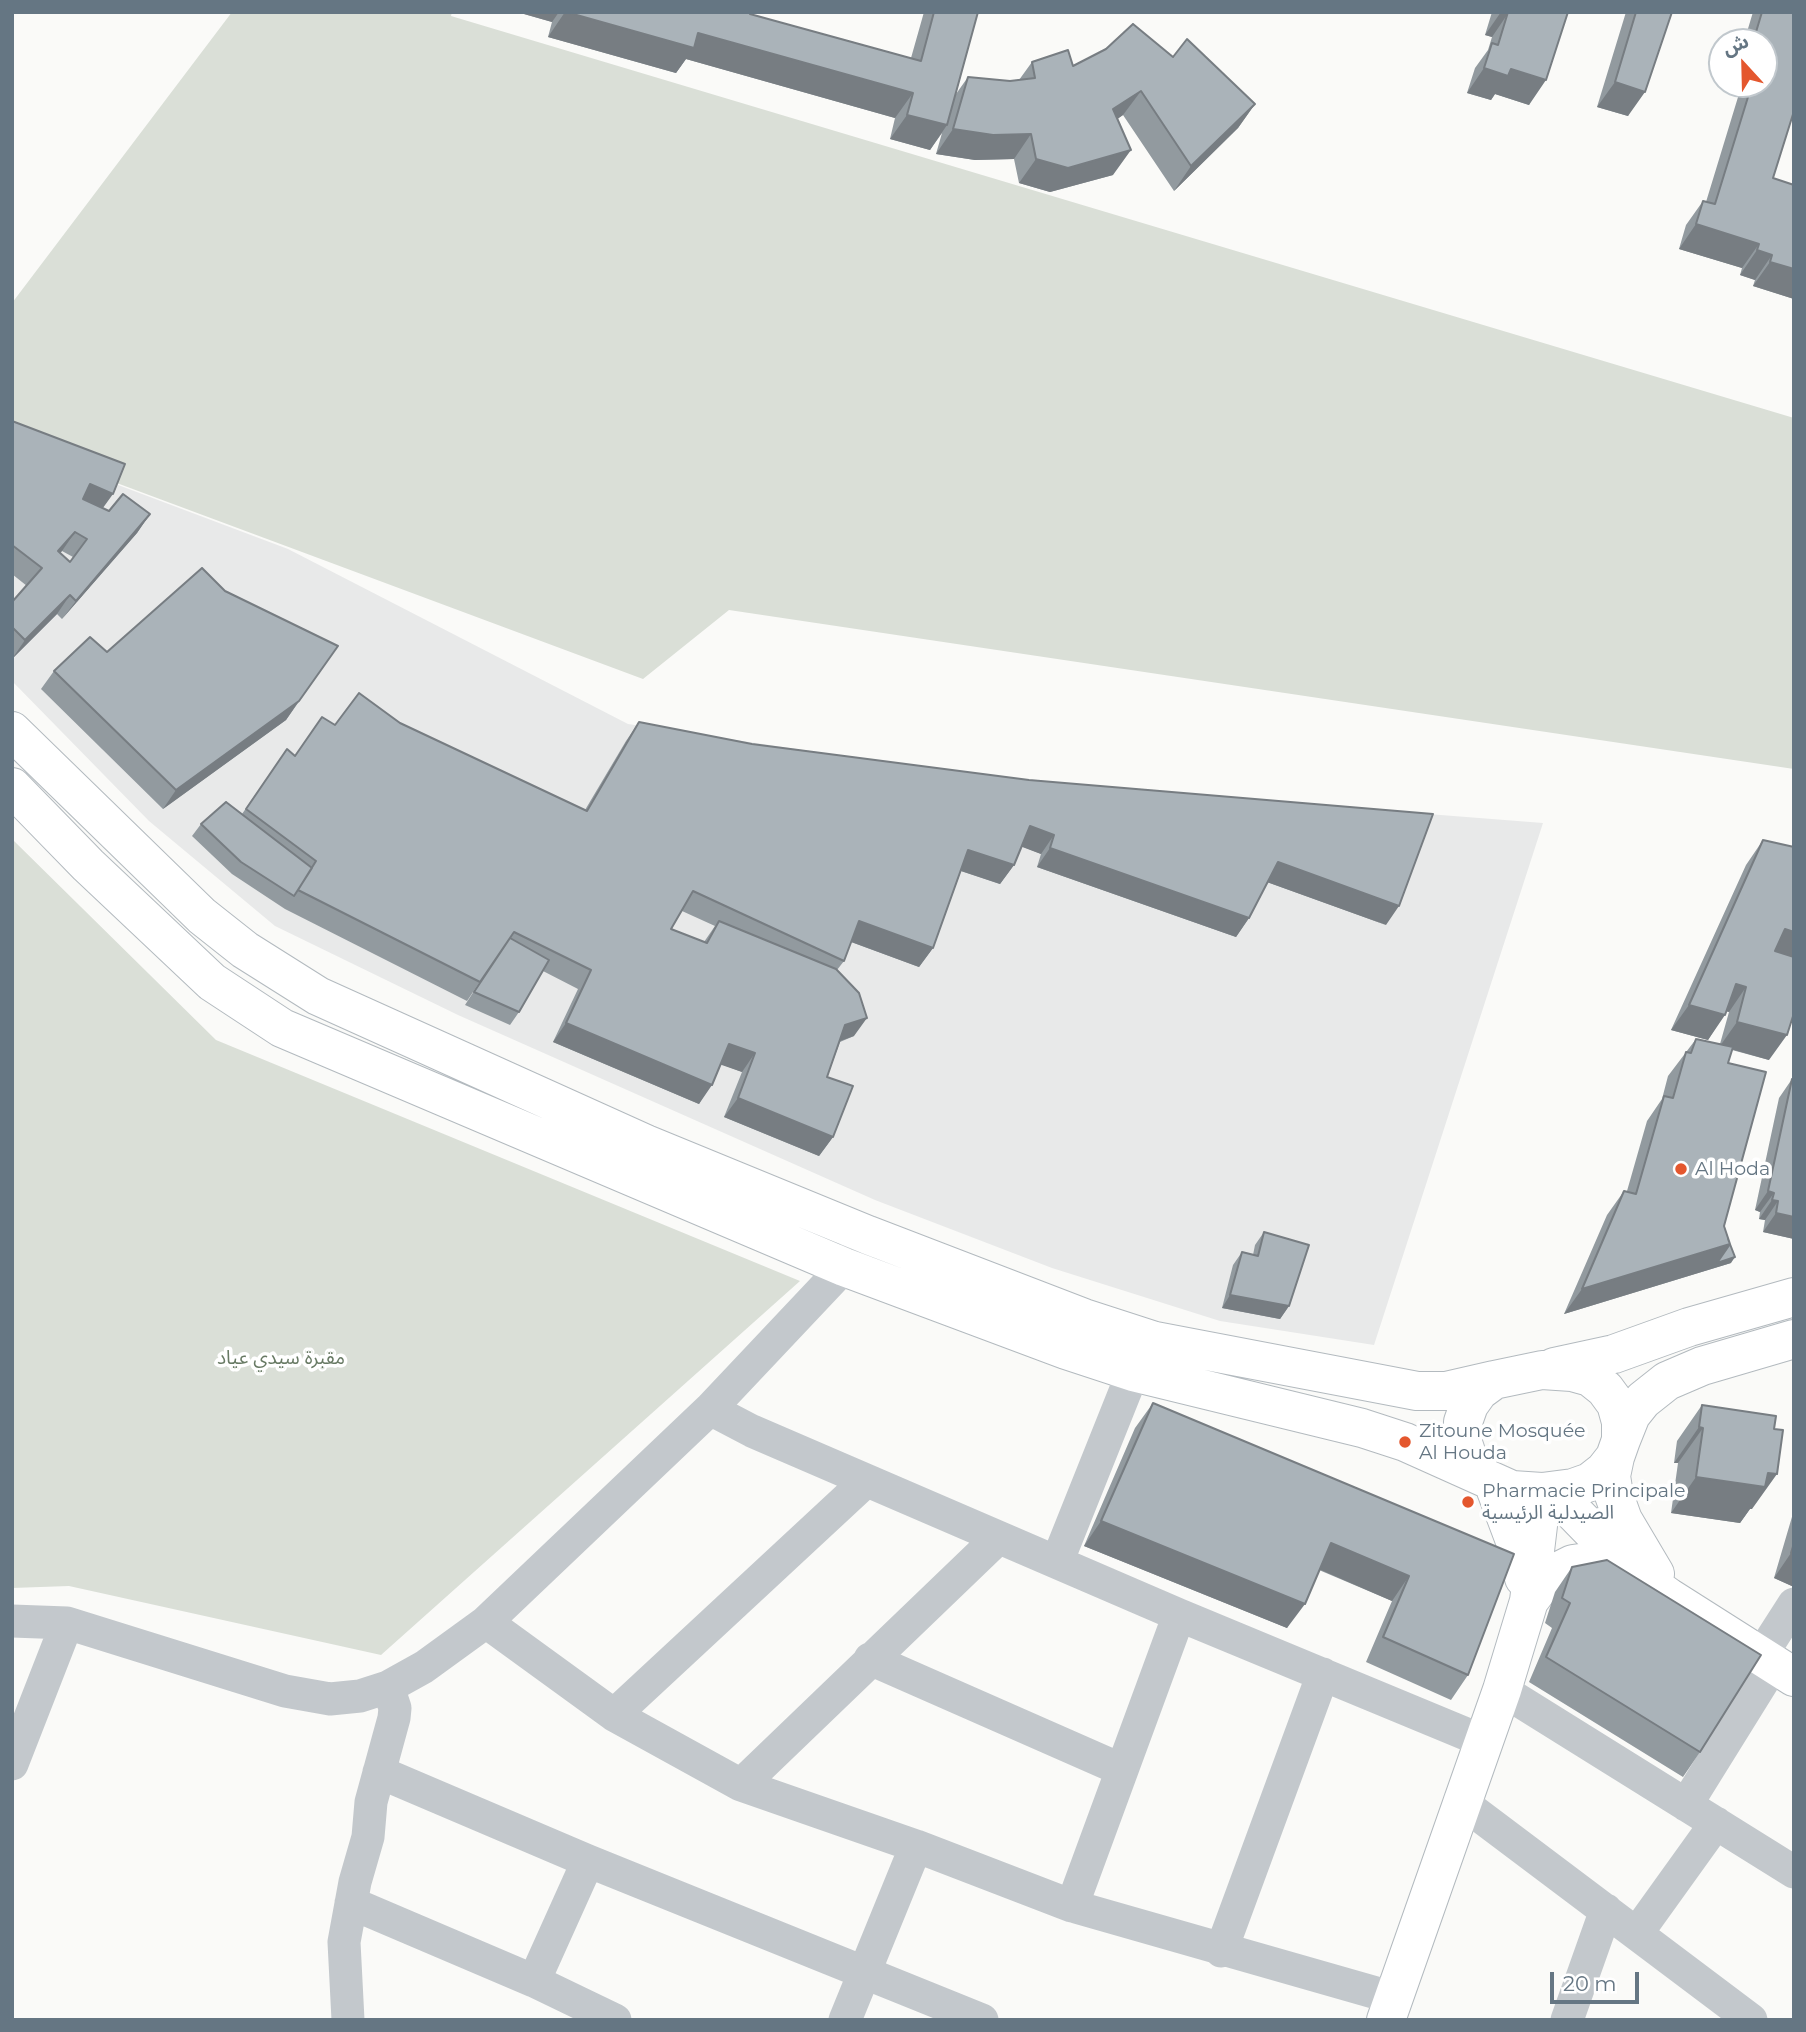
<!DOCTYPE html>
<meta charset="utf-8">
<style>
body{margin:0}
#map{position:relative;width:1806px;height:2032px;overflow:hidden;background:#fafaf8;font-family:Montserrat,"Noto Sans Arabic",sans-serif}
canvas{display:block}
.frame{position:absolute;inset:0;border:14px solid #657683;pointer-events:none}
.north{position:absolute;left:1708px;top:28px;width:70px;height:70px;box-sizing:border-box;background:#fff;border:2px solid #c1c8cd;border-radius:50%;rotate:338deg;font-size:19px;font-weight:700;line-height:28px;text-align:center;color:#657683}
.north::after{content:'';display:block;margin:auto;width:24px;height:32px;background:#e4572e;clip-path:polygon(50% 0,100% 100%,50% 72%,0 100%)}
.scale{position:absolute;left:1550px;top:1972px;width:89px;height:32px;box-sizing:border-box;border:4px solid #657683;border-top:0;padding-left:9px;font-size:21px;line-height:24px;white-space:nowrap;color:#657683;-webkit-text-stroke:5px #fff;paint-order:stroke}
</style>
<div id="map">
<canvas width="1806" height="2032"></canvas>
<div class="frame"></div>
<div class="north">ش</div>
<div class="scale">20 m</div>
</div>
<script>
const c = document.querySelector('canvas').getContext('2d');
c.lineJoin = 'round';
function fill(path, color) { c.fillStyle = color; c.fill(path, 'evenodd'); }
const poly = rows => new Path2D(rows.map(r => 'M' + r).join(''));
function stroke(path, color, width, dash) { c.strokeStyle = color; c.lineWidth = width; c.lineCap = dash ? 'butt' : 'round'; c.setLineDash(dash || []); c.stroke(path); }
function label(font, color, halo, rows, align = 'center') {
  c.font = font + ' Montserrat,"Noto Sans Arabic",sans-serif'; c.lineWidth = 7; c.setLineDash([]); c.textBaseline = 'middle'; c.strokeStyle = halo; c.fillStyle = color; for (const [text, x, y, turn = 0] of rows) {
    c.save(); c.translate(x, y); c.rotate((+turn || 0) * Math.PI / 180); c.textAlign = isNaN(turn) ? turn : align; if (halo) c.strokeText(text, 0, 0); c.fillText(text, 0, 0); c.restore();
  }
}
fill(poly([
 [12,445,288,549,628,724,1019,782,1543,823,1374,1345,1220,1321,1052,1268,875,1200,458,1015,275,926,149,821,12,681]
]), '#e8e9e9');
fill(poly([
 [232,12,452,12,451,16,1794,418,1794,769,729,610,643,679,12,444,12,303],
 [12,839,216,1040,800,1281,381,1655,69,1586,12,1588]
]), '#dadfd7');
const secondary = poly([
 [12,731,202,916,245,950,318,996,646,1144,868,1235,1084,1318,1155,1341,1417,1391,1446,1391,1494,1380],
 [12,787,88,865,212,982,282,1028,844,1267,1066,1350,1133,1372,1362,1428,1405,1442,1512,1490,1542,1492,1573,1488,1590,1482,1604,1471,1615,1457,1621,1440,1621,1422,1616,1404,1605,1389,1590,1377,1572,1372,1542,1370,1494,1380,1479,1391,1469,1405,1463,1422,1462,1440,1468,1458,1479,1474],
 [1554,1367,1614,1354,1689,1327,1794,1297],
 [1621,1440,1631,1415,1643,1400,1667,1381,1702,1366,1794,1339],
 [1615,1457,1611,1476,1614,1495,1623,1520,1655,1574],
 [1494,1485,1515,1541,1524,1578],
 [1553,1491,1629,1569,1668,1597,1794,1677],
 [1529,1601,1547,1577,1573,1564,1602,1560,1629,1569],
 [1386,2020,1502,1690,1529,1601,1542,1492]
]);
stroke(secondary, '#b3babf', 40);
stroke(poly([
 [710,1409,844,1267,860,1246],
 [866,1481,614,1715,741,1785,916,1846,1072,1906,1394,1998],
 [1057,1562,1133,1372],
 [12,1621,67,1623,285,1691,330,1699,360,1696,388,1687,424,1667,486,1622,710,1409,752,1431,1179,1615,1483,1741],
 [486,1622,614,1715],
 [1760,1657,1794,1604],
 [870,1659,1120,1769],
 [1502,1690,1794,1872],
 [12,1764,67,1623],
 [379,1772,588,1861,982,2020],
 [741,1785,998,1538],
 [1460,1801,1751,2020],
 [1686,1805,1773,1665],
 [351,1903,534,1981,615,2020],
 [1072,1906,1179,1615],
 [1637,1933,1716,1823],
 [1221,1951,1323,1674],
 [534,1981,588,1861],
 [348,2020,344,1942,355,1882,368,1837,371,1802,394,1718,395,1708,388,1687],
 [845,2020,916,1846],
 [1567,2020,1606,1910]
]), '#c3c8cc', 33);
stroke(secondary, '#fff', 38);
fill(poly([
 [517,12,751,12,750,14,911,58,924,12,978,12,956,94,968,77,1010,81,1019,80,1032,62,1073,66,1173,57,1255,104,1238,128,1174,191,1123,115,1117,119,1113,175,1050,192,1019,183,1014,159,975,160,936,154,942,133,930,150,890,139,895,118,686,59,676,73,548,37,552,22],
 [1492,12,1568,12,1529,105,1495,94,1491,100,1467,93,1475,68,1488,50,1492,37,1485,35],
 [1626,12,1672,12,1628,116,1597,107],
 [1753,12,1794,12,1773,178,1794,299,1753,286,1755,280,1740,275,1742,268,1679,249,1686,225,1703,201,1706,202,1742,84,1764,84,1764,42,1744,42],
 [12,421,103,508,109,511,150,514,137,533,62,619,57,614,12,659,12,602,27,586,12,574],
 [62,551,73,557,70,562,60,553],
 [225,591,338,646,286,720,163,809,41,689,54,671,107,652],
 [639,722,752,744,1029,780,1386,925,1267,882,1249,918,1236,937,1037,867,1041,854,1021,846,1014,865,1000,884,961,871,933,948,919,967,851,942,844,961,837,970,854,1036,840,1042,827,1077,833,1137,819,1156,724,1117,742,1072,721,1064,699,1104,553,1042,578,989,543,971,519,1012,510,1025,465,1005,485,974,467,1001,285,909,232,874,192,836,201,824,242,814,287,749,295,756,335,725,585,810,626,741],
 [682,911,715,926,704,942,671,929],
 [1763,840,1769,1060,1732,1050,1728,1063,1724,1226,1731,1263,1564,1314,1607,1215,1624,1191,1627,1191,1647,1121,1662,1099,1668,1076,1696,1039,1720,1044,1729,1012,1726,1011,1708,1040,1671,1030,1746,865],
 [1792,1079,1794,1239,1763,1232,1765,1220,1759,1219,1760,1212,1755,1210,1779,1098],
 [1264,1232,1289,1306,1280,1319,1222,1308,1233,1265,1242,1252,1253,1255,1255,1245],
 [1153,1403,1514,1554,1468,1675,1451,1700,1366,1662,1392,1601,1319,1570,1287,1628,1084,1546,1135,1428],
 [1702,1405,1752,1509,1750,1509,1740,1523,1671,1513,1678,1463,1674,1463,1677,1441],
 [1794,1510,1794,1587,1774,1578],
 [1572,1567,1700,1752,1683,1777,1529,1682,1552,1628,1545,1623,1555,1592]
]), '#929a9f');
fill(poly([
 [517,12,559,12,552,22],
 [565,12,698,33,913,93,895,118,686,59,676,73,548,37],
 [1501,12,1509,12,1492,37,1485,35],
 [1484,68,1511,69,1546,80,1529,105,1495,94,1491,100,1467,93],
 [1615,82,1645,92,1628,116,1597,107],
 [1141,91,1123,115,1096,134,1113,109],
 [1255,104,1238,128,1174,191,1191,166],
 [907,115,947,125,930,150,890,139],
 [953,129,1031,134,1014,159,975,160,936,154],
 [1131,150,1113,175,1050,192,1019,183,1036,159],
 [1696,224,1759,244,1742,268,1679,249],
 [1757,250,1772,255,1755,280,1740,275],
 [1770,262,1794,269,1794,299,1753,286],
 [90,484,113,494,100,512,77,502],
 [150,514,137,533,62,619,76,601],
 [75,532,62,551,44,570,58,551],
 [70,595,57,614,12,659,25,640],
 [299,701,286,720,163,809,176,790],
 [1030,826,1054,835,1041,854,1017,845],
 [1050,848,1249,918,1236,937,1037,867],
 [968,850,1014,865,1000,884,955,869],
 [1278,862,1399,906,1386,925,1264,881],
 [859,921,933,948,919,967,846,940],
 [1785,929,1794,932,1794,961,1768,954],
 [1736,984,1746,987,1729,1012,1719,1009],
 [1689,1005,1725,1015,1708,1040,1671,1030],
 [867,1018,854,1036,832,1044,845,1025],
 [1737,1022,1787,1035,1769,1060,1720,1046],
 [566,1023,712,1085,699,1104,553,1042],
 [729,1044,755,1053,742,1072,716,1063],
 [738,1098,833,1137,819,1156,724,1117],
 [1768,1191,1774,1193,1760,1212,1755,1210],
 [1772,1200,1778,1201,1765,1220,1759,1219],
 [1776,1213,1794,1217,1794,1239,1763,1232],
 [1730,1244,1735,1257,1731,1263,1564,1314,1582,1289],
 [1230,1295,1289,1306,1280,1319,1222,1308],
 [1699,1427,1703,1428,1678,1463,1674,1463],
 [1768,1473,1777,1474,1752,1509,1750,1509,1740,1523,1671,1513,1696,1477],
 [1101,1521,1305,1604,1287,1628,1084,1546],
 [1331,1543,1409,1576,1392,1601,1314,1567],
 [1791,1553,1794,1555,1794,1587,1774,1578]
]), '#777d82');
const building = poly([
 [566,12,751,12,750,14,921,61,934,12,978,12,947,125,907,115,913,93,698,33,694,48,566,12],
 [1508,12,1568,12,1546,80,1511,69,1508,76,1484,68,1492,43,1498,45,1508,12],
 [1636,12,1672,12,1645,92,1615,82,1636,12],
 [1762,12,1794,12,1794,111,1773,178,1794,185,1794,269,1770,262,1772,255,1757,250,1759,244,1696,224,1703,201,1715,204,1752,84,1764,84,1764,42,1753,42,1762,12],
 [1133,24,1173,57,1187,39,1255,104,1191,166,1141,91,1113,109,1131,150,1068,168,1036,159,1031,134,993,135,953,129,968,77,1010,81,1035,78,1032,62,1068,50,1073,66,1106,49,1133,24],
 [12,421,125,464,113,494,90,484,83,499,109,511,123,494,150,514,76,601,70,595,25,640,12,627,12,602,42,568,12,545,12,421],
 [75,532,87,539,70,562,58,551,75,532],
 [202,568,225,591,338,646,299,701,176,790,54,671,90,637,107,652,202,568],
 [359,693,400,723,587,811,639,722,752,744,1029,780,1433,814,1399,906,1278,862,1249,918,1050,848,1054,835,1030,826,1014,865,968,850,933,948,859,921,844,961,693,891,671,929,707,943,719,921,836,969,859,993,867,1018,845,1025,827,1077,853,1086,833,1137,738,1098,755,1053,729,1044,712,1085,566,1023,591,970,514,932,480,982,298,890,316,861,246,809,287,749,295,756,322,717,335,725,359,693],
 [226,802,312,868,294,896,241,862,201,824,226,802],
 [1763,840,1794,847,1794,932,1785,929,1775,951,1794,957,1794,1013,1787,1035,1737,1022,1746,987,1736,984,1725,1015,1689,1005,1763,840],
 [510,938,549,960,519,1012,474,992,510,938],
 [1696,1039,1733,1047,1728,1063,1766,1072,1724,1226,1730,1244,1582,1289,1624,1191,1636,1194,1664,1096,1673,1098,1686,1052,1691,1053,1696,1039],
 [1792,1079,1794,1079,1794,1217,1776,1213,1778,1201,1772,1200,1774,1193,1768,1191,1792,1079],
 [1264,1232,1309,1245,1289,1306,1230,1295,1242,1252,1258,1256,1264,1232],
 [1728,1239,1735,1257,1717,1263,1730,1244,1728,1239],
 [1153,1403,1514,1554,1468,1675,1383,1637,1409,1576,1331,1543,1305,1604,1101,1521,1153,1403],
 [1702,1405,1776,1416,1774,1429,1783,1430,1777,1474,1768,1473,1765,1487,1696,1477,1703,1428,1699,1427,1702,1405],
 [1794,1543,1794,1555,1791,1553,1794,1543],
 [1607,1560,1761,1655,1700,1752,1546,1657,1570,1603,1562,1598,1572,1567,1607,1560]
]);
fill(building, '#aab3b9');
stroke(building, '#777d82', 2);
for (const [x, y, r, color] of [
 [1681,1169,7,"#e4572e"],
 [1405,1442,7,"#e4572e"],
 [1468,1502,7,"#e4572e"]
]) { const dot = new Path2D(); dot.arc(x, y, r, 0, 2 * Math.PI); c.fillStyle = color; c.fill(dot); stroke(dot, '#fff', 2.5); }
label('19px', '#657683', '#fff', [
 ["Al Hoda",1695,1169],
 ["Zitoune Mosquée",1419,1431],
 ["Al Houda",1419,1453],
 ["Pharmacie Principale",1482,1491],
 ["الصيدلية الرئيسية",1482,1513]
], 'left');
label('19px', '#687a64', '#fff', [
 ["مقبرة سيدي عياد",281,1358]
]);
</script>
